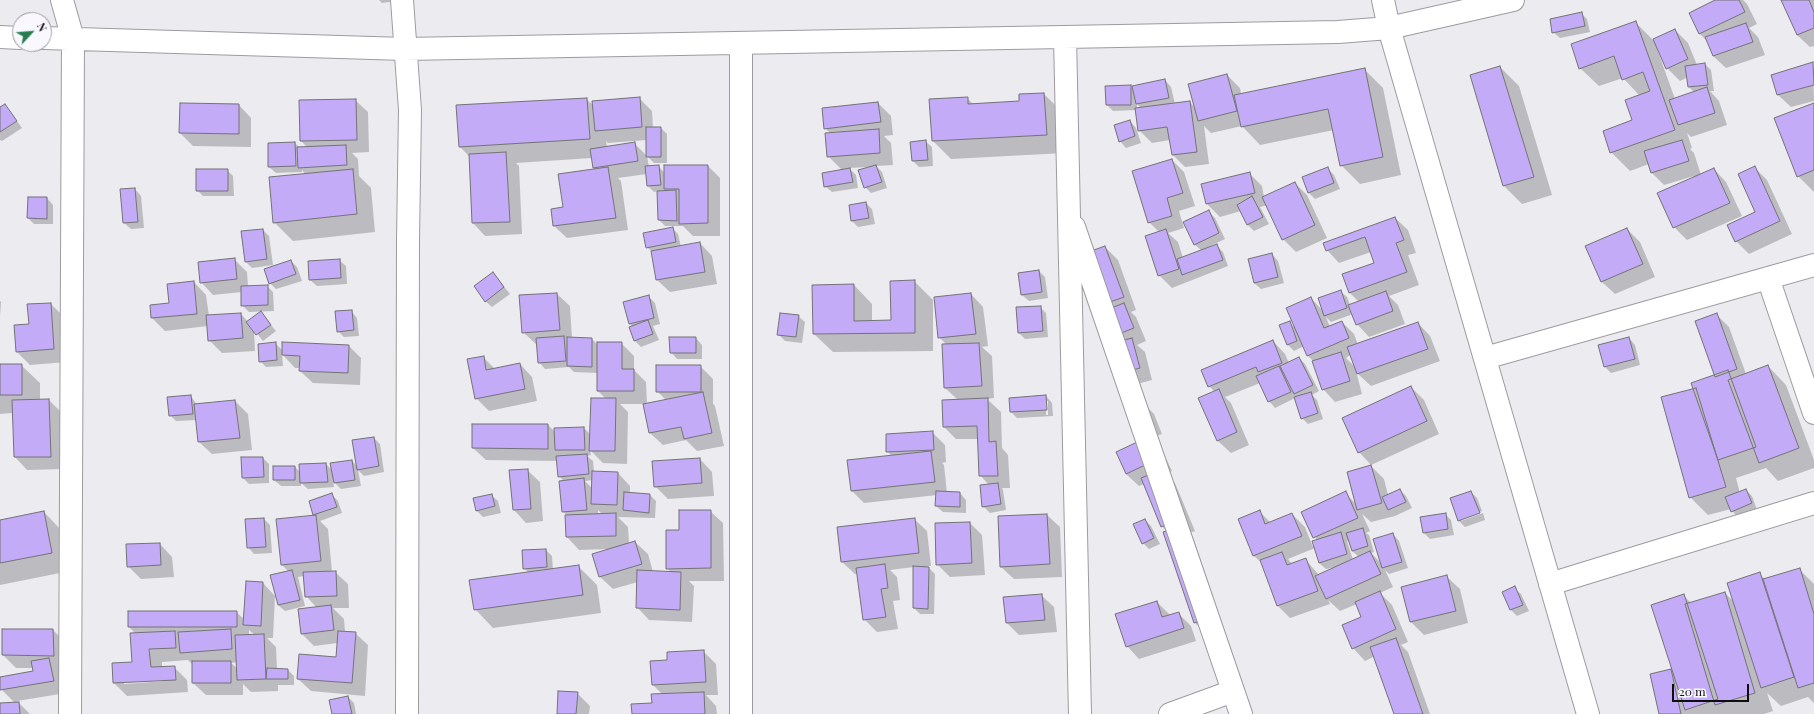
<!DOCTYPE html>
<style>
body{margin:0}
#map{position:relative;width:1814px;height:714px;overflow:hidden;background:#ecebf0;font-family:"Playfair Display",serif}
canvas{display:block}
.north{position:absolute;left:12px;top:12px;width:40px;height:40px;box-sizing:border-box;background:#f9f8fe;border:1px solid #9b9a9e;border-radius:50%;rotate:64deg;font-size:11px;font-weight:700;line-height:16px;text-align:center;color:#0e0e0f}
.north::after{content:'';display:block;margin:auto;width:14px;height:18px;background:#277d50;clip-path:polygon(50% 0,100% 100%,50% 72%,0 100%)}
.scale{position:absolute;left:1672px;top:684px;width:77px;height:18px;box-sizing:border-box;border:2px solid #0e0e0f;border-top:0;padding-left:5px;font-size:12px;line-height:14px;white-space:nowrap;color:#0e0e0f;-webkit-text-stroke:3px #f9f8fe;paint-order:stroke}
</style>
<div id="map">
<canvas width="1814" height="714"></canvas>
<div class="north">N</div>
<div class="scale">20 m</div>
</div>
<script>
const c = document.querySelector('canvas').getContext('2d');
c.lineJoin = 'round';
function fill(path, color) { c.fillStyle = color; c.fill(path, 'evenodd'); }
const poly = rows => new Path2D(rows.map(r => 'M' + r).join(''));
function stroke(path, color, width, dash) { c.strokeStyle = color; c.lineWidth = width; c.lineCap = dash ? 'butt' : 'round'; c.setLineDash(dash || []); c.stroke(path); }
fill(poly([
 [379,0,396,0,396,1,382,3],
 [1717,0,1743,0,1747,4,1757,24,1749,28,1758,37,1765,55,1726,68,1713,56,1709,43,1700,34,1690,14],
 [1782,0,1814,0,1814,46,1810,47,1797,35],
 [1581,13,1587,19,1590,32,1560,38,1553,32],
 [1636,23,1653,40,1675,30,1688,43,1697,65,1705,64,1711,70,1714,91,1710,91,1719,101,1727,125,1691,137,1687,133,1692,148,1690,149,1694,153,1701,175,1714,169,1726,182,1742,216,1687,240,1674,227,1694,176,1664,185,1651,172,1649,164,1630,171,1611,152,1633,121,1640,96,1623,78,1599,86,1580,68],
 [1657,45,1667,68,1680,81,1688,77,1689,87,1694,92,1675,99,1656,46],
 [1813,63,1814,101,1791,107,1778,95,1773,76],
 [1500,67,1519,86,1552,195,1522,204,1504,186],
 [1364,69,1383,88,1401,175,1360,184,1341,165,1334,130,1260,145,1242,126,1211,133,1204,126,1209,164,1185,167,1173,155,1170,140,1152,143,1139,130,1136,110,1113,111,1107,105,1131,86,1134,90,1165,80,1171,87,1175,104,1190,102,1195,108,1227,75,1240,88,1241,94],
 [1137,104,1142,109,1137,109],
 [1044,94,1062,112,1065,153,951,159,933,141,967,98,974,105,1020,102],
 [639,98,652,111,653,128,661,128,667,134,667,163,654,163,647,156,647,140,608,143,606,141,607,147,634,143,647,156,649,167,658,166,665,173,708,166,720,178,720,236,693,236,683,226,665,226,659,220,658,191,654,192,648,186,647,174,618,178,621,181,628,230,567,238,554,226,564,208,596,170,594,168,592,158,516,163,519,166,522,234,485,236,473,223,470,157,460,147,586,99,593,105],
 [355,100,368,112,369,152,352,153,358,159,359,176,371,188,375,232,293,241,274,222,306,175,302,170,302,172,276,173,269,167,295,143,300,148,308,148,301,141,300,101],
 [878,103,891,116,893,135,884,136,891,143,893,165,876,166,882,172,887,188,871,193,865,187,869,167,849,168,856,175,858,188,832,192,825,186,842,170,828,156,831,134,825,128],
 [1814,104,1814,192,1798,176],
 [5,105,22,128,2,141,0,140,0,108],
 [239,105,251,118,251,147,193,146,180,133],
 [1130,121,1136,128,1141,143,1126,148,1120,141],
 [925,141,932,147,933,166,919,167,913,161],
 [1172,160,1184,172,1195,206,1179,211,1184,228,1168,233,1178,242,1183,258,1202,251,1194,244,1209,212,1215,218,1225,239,1206,248,1207,249,1217,246,1223,252,1228,266,1172,288,1159,275,1159,232,1149,222],
 [1755,168,1767,180,1792,234,1749,254,1736,241,1756,213],
 [1328,169,1334,175,1340,189,1315,199,1309,193],
 [227,170,233,176,234,196,203,196,197,190],
 [1249,173,1262,186,1264,197,1295,183,1307,195,1327,238,1296,252,1283,239,1268,205,1260,207,1269,224,1254,231,1248,225,1241,211,1220,217,1207,204,1202,184],
 [135,189,141,196,144,228,131,229,124,223],
 [29,198,47,198,53,205,53,224,34,224,28,218],
 [866,203,872,209,875,224,858,227,852,221],
 [1395,218,1408,230,1416,253,1408,255,1419,285,1389,296,1398,305,1405,324,1369,337,1357,324,1353,314,1331,322,1326,317,1330,327,1342,322,1354,334,1358,345,1418,323,1430,336,1440,361,1371,386,1358,374,1350,355,1346,358,1355,367,1362,394,1335,402,1323,389,1313,361,1308,356,1304,346,1294,351,1287,344,1289,322,1297,330,1311,298,1323,311,1340,291,1347,297,1350,305,1359,302,1350,293,1344,275,1375,263,1371,252,1339,263,1327,250],
 [672,228,678,234,681,247,700,243,712,256,717,284,670,292,657,280,653,253,647,247],
 [1627,229,1640,242,1655,277,1615,294,1602,282,1587,247],
 [263,230,269,236,273,265,252,268,246,262],
 [1105,247,1118,260,1136,310,1131,312,1136,317,1146,341,1137,345,1145,352,1152,380,1126,387,1109,310],
 [1272,254,1278,261,1284,283,1261,289,1254,283],
 [234,259,247,272,248,286,267,286,273,292,274,311,249,312,242,305,242,292,213,295,201,282],
 [339,260,346,266,347,284,317,286,310,280],
 [291,261,297,267,302,281,276,289,270,283],
 [1039,271,1045,277,1048,298,1029,301,1022,295,1019,274],
 [493,273,510,294,492,307,485,301],
 [914,281,933,300,933,351,833,352,814,334,813,286,854,285,872,304,872,322,892,321],
 [194,282,206,295,209,316,241,314,248,322,261,313,276,331,263,341,254,330,255,351,222,353,209,340,208,326,165,331,152,318,151,306,170,304],
 [557,294,570,306,572,338,592,339,598,345,621,343,634,356,634,370,646,382,647,404,666,400,657,391,700,366,713,379,713,404,715,406,724,446,697,451,686,440,663,445,650,433,644,404,620,404,628,412,627,464,603,463,590,450,591,455,587,456,593,461,594,472,618,473,630,486,630,493,650,495,656,501,655,518,618,517,628,527,629,544,635,542,648,554,653,572,671,572,667,568,680,531,710,511,723,523,724,581,689,581,694,586,692,622,649,620,637,607,638,582,613,589,600,577,609,549,579,550,567,537,567,516,563,511,564,481,559,476,558,461,486,460,473,448,548,425,556,433,584,428,591,435,606,399,598,391,598,373,574,372,569,367,545,369,539,362,537,345,523,332],
 [593,480,592,488,585,481],
 [598,510,603,515,598,515],
 [971,294,983,307,988,346,982,347,992,356,994,398,987,399,1001,412,1002,448,1008,455,1010,488,1002,488,1003,490,1006,510,990,513,983,506,989,485,980,475,979,439,956,439,944,427,958,400,945,388,947,345,939,337],
 [648,296,655,303,660,324,653,326,659,340,641,347,634,340,633,327,630,324],
 [0,301,1,302,0,317],
 [51,304,63,316,67,362,30,365,17,352,30,325],
 [1040,307,1046,313,1048,337,1025,339,1019,333],
 [351,311,357,318,359,336,344,337,338,331],
 [1716,314,1729,327,1746,374,1768,366,1786,385,1814,460,1814,468,1778,481,1766,468,1736,478,1740,493,1746,490,1752,496,1757,510,1738,518,1731,509,1708,515,1690,497,1694,389,1716,375],
 [798,316,805,322,802,343,785,341,779,335],
 [696,338,702,345,702,359,677,359,671,352],
 [1629,338,1635,345,1640,365,1611,373,1605,367],
 [1273,341,1285,354,1289,363,1299,358,1305,364,1319,391,1312,395,1317,400,1323,419,1308,424,1302,418,1295,398,1275,408,1269,401,1260,383,1225,397,1231,403,1249,445,1231,453,1218,441,1200,398,1215,392,1209,386],
 [275,343,283,351,349,346,361,358,360,385,313,383,300,371,300,368,295,368,282,354,283,366,266,367,260,361],
 [483,357,495,369,520,364,532,377,537,401,489,411,476,398],
 [0,365,21,365,40,383,40,400,49,400,61,412,63,469,27,470,15,457,13,413,0,414],
 [1411,387,1424,400,1439,434,1371,465,1359,452],
 [191,396,197,405,235,401,248,414,252,450,212,454,199,442,197,420,176,421,170,415],
 [1046,396,1052,403,1053,416,1017,418,1011,412],
 [1046,401,1048,401,1048,415,1046,415],
 [1148,408,1154,414,1162,434,1151,438,1162,450,1172,471,1166,474,1175,483,1195,531,1187,534,1194,540,1224,630,1208,635,1195,623,1165,533,1167,532,1162,526,1144,484,1139,486,1126,474,1146,439,1133,414],
 [933,433,945,445,946,462,942,463,944,465,947,493,960,493,966,500,966,513,943,512,936,506,937,495,864,503,852,491,892,456,887,451],
 [374,438,380,444,384,472,364,476,358,470,361,486,341,489,333,481,334,487,308,489,301,483,301,486,281,486,274,480,295,467,301,473,326,464,332,470,352,461,357,466],
 [263,458,269,464,269,483,249,484,243,478],
 [700,459,712,472,714,496,668,499,655,486],
 [1371,466,1384,479,1388,495,1400,490,1406,496,1412,508,1395,516,1371,522,1362,514,1370,531,1366,533,1369,535,1374,552,1371,553,1382,564,1393,534,1399,541,1408,568,1389,574,1385,570,1393,587,1380,593,1392,605,1408,642,1401,645,1408,652,1430,714,1395,714,1375,656,1365,661,1353,648,1363,617,1357,604,1340,611,1328,600,1330,604,1290,618,1278,606,1263,564,1254,556,1239,519,1259,511,1271,523,1292,514,1305,527,1313,547,1314,546,1317,540,1302,512,1345,493,1356,504],
 [1349,540,1352,551,1359,557,1353,560,1347,541],
 [1315,548,1319,563,1326,569,1340,566,1319,575,1305,559,1292,564,1288,559],
 [527,470,540,482,543,521,526,523,514,510,510,471],
 [1471,492,1477,498,1482,511,1461,519,1461,521,1483,513,1485,520,1465,527,1459,521],
 [332,495,338,501,342,513,320,521,328,529,332,572,335,572,348,584,349,608,333,608,344,619,345,632,355,633,368,645,365,696,311,691,298,679,337,658,338,643,314,646,302,634,317,608,306,596,304,576,298,577,305,606,285,611,278,605,289,572,282,565,316,516,314,514],
 [491,495,498,501,501,513,483,517,477,511],
 [44,512,62,531,70,571,0,585,0,521],
 [1445,514,1451,520,1454,535,1430,539,1424,533],
 [1047,515,1060,527,1062,577,1014,579,1001,567],
 [264,519,270,525,272,553,254,554,248,547],
 [914,519,927,531,931,566,927,566,935,574,934,614,920,614,914,608,914,567,890,570,897,577,900,600,893,601,898,629,877,632,864,619,858,574,855,574,842,562],
 [1145,520,1151,526,1160,544,1149,549,1143,543],
 [970,523,982,535,985,575,950,577,937,564],
 [160,544,172,557,174,577,141,579,128,566],
 [546,550,552,556,553,570,578,566,597,585,601,613,493,628,475,609,529,573,524,568],
 [1799,569,1814,584,1814,703,1808,697,1781,706,1767,693,1773,711,1764,714,1660,714,1671,670,1674,674,1683,595,1691,603,1725,593,1734,602,1759,574,1765,579],
 [1447,577,1460,589,1468,623,1424,635,1411,622,1402,588],
 [263,583,275,596,273,638,267,638,276,647,277,669,288,670,294,676,294,685,278,685,278,691,251,692,243,684,243,695,206,695,193,683,193,665,188,660,162,662,162,668,174,667,187,680,188,692,127,696,114,683,113,664,133,663,136,634,129,627,129,612,236,612,245,620],
 [249,630,255,635,249,635],
 [238,662,238,669,231,663],
 [164,679,166,681,124,684,124,682],
 [1514,588,1521,594,1529,611,1517,616,1511,610,1504,593],
 [1041,595,1054,607,1057,632,1019,635,1007,623],
 [1157,602,1170,615,1178,613,1191,626,1196,641,1139,659,1127,646],
 [53,630,66,643,66,668,58,668,62,671,66,693,17,701,30,714,0,714,0,704,15,703,1,689,0,678,35,672,34,668,16,668,3,655],
 [703,651,716,664,718,695,706,695,716,706,717,714,633,714,653,704,662,694,653,685,668,661],
 [577,693,590,706,589,714,558,714],
 [348,697,354,703,356,714,333,714]
]), '#0003');
const building = poly([
 [1715,0,1739,0,1745,12,1699,34,1689,13,1715,0],
 [1781,0,1809,0,1814,12,1814,28,1797,35,1781,0],
 [1582,12,1585,26,1552,33,1550,19,1582,12],
 [1636,21,1675,130,1610,153,1603,131,1632,120,1625,100,1650,91,1643,72,1622,80,1614,56,1579,69,1571,44,1636,21],
 [1746,23,1753,42,1713,56,1705,37,1746,23],
 [1675,29,1688,59,1666,69,1653,39,1675,29],
 [1813,62,1814,85,1777,95,1771,75,1813,62],
 [1705,63,1708,85,1688,87,1685,66,1705,63],
 [1500,66,1534,177,1503,186,1470,75,1500,66],
 [1365,68,1383,157,1340,166,1328,109,1241,127,1234,95,1365,68],
 [1227,74,1237,111,1198,121,1188,84,1227,74],
 [1165,79,1169,98,1136,104,1132,86,1165,79],
 [1131,85,1131,105,1106,105,1105,86,1131,85],
 [1707,87,1715,113,1678,125,1669,100,1707,87],
 [1044,93,1047,135,932,141,929,99,968,97,968,104,1019,101,1019,94,1044,93],
 [640,97,642,127,595,131,592,101,640,97],
 [587,98,590,139,459,147,456,105,587,98],
 [356,99,357,140,300,141,299,100,356,99],
 [1190,101,1197,152,1172,155,1167,127,1138,131,1135,108,1190,101],
 [878,102,881,122,824,129,822,108,878,102],
 [180,103,239,104,239,134,179,133,180,103],
 [1814,103,1814,170,1797,177,1774,118,1814,103],
 [5,104,17,121,0,132,0,107,5,104],
 [1130,120,1135,136,1119,142,1114,125,1130,120],
 [646,127,661,127,661,157,646,157,646,127],
 [879,129,880,153,827,157,825,133,879,129],
 [926,140,928,160,912,161,910,142,926,140],
 [1682,140,1689,161,1651,173,1644,151,1682,140],
 [295,142,296,166,268,167,268,143,295,142],
 [635,142,638,161,593,168,590,149,635,142],
 [346,145,347,165,298,168,297,147,346,145],
 [506,152,510,222,472,223,469,154,506,152],
 [1172,159,1183,193,1167,198,1172,216,1148,223,1132,171,1172,159],
 [659,165,661,185,647,186,645,166,659,165],
 [664,165,708,165,708,223,679,224,679,189,664,189,664,165],
 [876,165,882,182,864,188,858,170,876,165],
 [1755,166,1780,221,1735,242,1727,225,1755,212,1738,174,1755,166],
 [608,167,616,218,553,226,551,209,563,207,558,174,608,167],
 [1328,167,1334,183,1308,193,1302,177,1328,167],
 [850,168,853,182,824,187,822,173,850,168],
 [1714,168,1730,203,1673,228,1657,193,1714,168],
 [196,169,228,169,228,191,196,191,196,169],
 [353,169,357,214,273,223,269,177,353,169],
 [1250,172,1255,193,1206,204,1201,184,1250,172],
 [1295,182,1315,225,1282,240,1262,197,1295,182],
 [135,188,138,222,123,223,120,189,135,188],
 [676,190,677,221,658,220,657,191,676,190],
 [1252,196,1263,217,1247,225,1237,205,1252,196],
 [28,197,47,197,47,219,27,218,28,197],
 [866,202,869,218,851,221,849,205,866,202],
 [1209,210,1219,233,1194,245,1183,222,1209,210],
 [1395,217,1404,240,1396,243,1407,272,1349,293,1342,274,1374,263,1365,237,1326,251,1323,243,1395,217],
 [673,227,676,242,646,248,643,233,673,227],
 [1627,228,1643,264,1601,282,1585,246,1627,228],
 [263,229,267,259,245,262,241,231,263,229],
 [1166,229,1179,269,1158,276,1145,236,1166,229],
 [700,242,705,272,656,280,651,251,700,242],
 [1217,244,1223,260,1182,275,1177,259,1217,244],
 [1105,246,1124,297,1102,305,1083,254,1105,246],
 [1272,253,1278,277,1254,283,1248,259,1272,253],
 [235,258,237,279,200,283,198,262,235,258],
 [340,259,341,278,309,280,308,261,340,259],
 [291,260,296,274,269,284,264,269,291,260],
 [1039,270,1042,292,1021,295,1018,273,1039,270],
 [493,272,504,287,485,302,474,286,493,272],
 [915,280,915,333,813,334,812,285,854,284,854,321,891,320,890,281,915,280],
 [194,281,197,314,151,318,150,305,169,303,167,284,194,281],
 [268,285,268,305,241,306,241,286,268,285],
 [1341,290,1347,308,1324,316,1318,298,1341,290],
 [1386,291,1393,311,1356,325,1348,305,1386,291],
 [557,293,560,330,522,333,519,295,557,293],
 [971,293,976,334,938,338,934,297,971,293],
 [649,295,654,318,629,324,623,302,649,295],
 [1311,297,1324,328,1342,321,1349,338,1307,356,1286,308,1311,297],
 [51,303,54,349,16,352,14,325,29,324,27,304,51,303],
 [1124,303,1134,328,1106,339,1096,314,1124,303],
 [1041,306,1043,331,1018,333,1016,307,1041,306],
 [352,310,354,330,337,332,335,311,352,310],
 [261,311,271,325,256,335,246,322,261,311],
 [241,313,243,338,208,341,206,315,241,313],
 [780,313,799,315,796,337,777,335,780,313],
 [1717,313,1737,369,1715,377,1695,321,1717,313],
 [648,320,653,334,634,341,629,327,648,320],
 [1290,321,1297,341,1287,345,1279,325,1290,321],
 [1418,322,1428,349,1357,374,1347,347,1418,322],
 [564,336,566,361,538,363,536,338,564,336],
 [567,337,592,338,592,367,567,366,567,337],
 [669,337,696,337,696,353,670,353,669,337],
 [1629,337,1635,359,1604,367,1598,345,1629,337],
 [1132,338,1140,368,1113,375,1105,345,1132,338],
 [1273,340,1282,363,1258,372,1256,367,1208,387,1201,370,1273,340],
 [276,342,277,360,259,362,258,344,276,342],
 [282,342,349,345,348,373,299,371,300,356,282,355,282,342],
 [597,342,622,342,622,369,634,369,634,391,597,391,597,342],
 [979,343,982,386,944,388,942,344,979,343],
 [1341,352,1350,381,1322,390,1312,361,1341,352],
 [484,356,486,370,520,363,525,389,475,399,467,359,484,356],
 [1299,357,1313,385,1294,394,1280,366,1299,357],
 [0,364,22,364,22,395,0,395,0,364],
 [656,365,701,365,701,392,656,392,656,365],
 [1768,365,1799,448,1759,463,1728,380,1768,365],
 [1279,366,1291,392,1268,402,1256,376,1279,366],
 [1728,370,1756,447,1718,460,1691,383,1728,370],
 [1411,386,1427,421,1358,453,1342,418,1411,386],
 [1696,388,1726,487,1689,498,1661,397,1696,388],
 [1219,389,1237,432,1217,441,1198,398,1219,389],
 [703,392,712,433,684,439,681,427,649,433,643,404,703,392],
 [1311,392,1318,413,1301,419,1294,397,1311,392],
 [191,395,193,414,169,416,167,397,191,395],
 [1046,395,1047,410,1010,412,1009,398,1046,395],
 [591,398,616,398,615,451,589,451,591,398],
 [988,398,989,442,996,441,998,476,979,476,977,426,943,427,942,400,988,398],
 [49,399,51,457,14,457,12,400,49,399],
 [235,400,240,438,198,442,194,404,235,400],
 [472,424,548,424,548,449,472,448,472,424],
 [584,427,585,450,555,450,554,428,584,427],
 [933,431,934,450,886,452,886,434,933,431],
 [1150,436,1160,458,1126,474,1116,452,1150,436],
 [374,437,379,466,357,470,352,440,374,437],
 [931,451,935,482,851,491,847,460,931,451],
 [587,454,589,474,558,477,556,456,587,454],
 [241,457,263,457,264,477,242,478,241,457],
 [700,458,702,483,654,487,652,461,700,458],
 [352,460,355,480,334,483,330,463,352,460],
 [326,463,328,482,300,483,299,464,326,463],
 [1371,465,1382,503,1357,510,1347,472,1371,465],
 [273,466,295,466,295,480,273,480,273,466],
 [528,469,531,509,513,510,509,470,528,469],
 [1163,469,1183,518,1161,527,1141,478,1163,469],
 [592,471,618,472,617,505,591,504,592,471],
 [584,478,587,510,562,512,559,481,584,478],
 [998,483,1001,504,982,507,980,485,998,483],
 [1400,489,1406,502,1388,510,1382,497,1400,489],
 [1746,489,1752,503,1731,512,1725,497,1746,489],
 [936,491,960,492,960,507,935,506,936,491],
 [1346,491,1358,518,1313,538,1301,512,1346,491],
 [1471,491,1480,513,1458,521,1450,498,1471,491],
 [624,492,650,494,649,513,623,510,624,492],
 [332,493,337,507,313,515,309,501,332,493],
 [492,494,495,506,476,511,473,498,492,494],
 [679,510,711,510,711,568,666,569,666,530,679,530,679,510],
 [1260,510,1265,524,1292,513,1302,536,1253,556,1238,519,1260,510],
 [44,511,52,553,0,563,0,520,44,511],
 [616,513,616,536,566,537,565,515,616,513],
 [1446,513,1448,529,1423,533,1420,517,1446,513],
 [1047,514,1050,564,1000,567,998,516,1047,514],
 [316,515,321,561,281,565,276,519,316,515],
 [264,518,266,547,247,548,245,519,264,518],
 [915,518,919,553,841,562,837,527,915,518],
 [1145,519,1154,538,1142,544,1133,524,1145,519],
 [970,522,972,563,936,565,935,523,970,522],
 [1181,526,1212,617,1194,623,1163,532,1181,526],
 [1363,528,1368,546,1352,551,1346,533,1363,528],
 [1341,532,1347,554,1319,563,1312,541,1341,532],
 [1393,533,1402,562,1382,568,1373,539,1393,533],
 [635,541,642,564,599,577,592,554,635,541],
 [160,543,161,565,127,567,126,544,160,543],
 [546,549,547,567,523,569,522,550,546,549],
 [1370,551,1381,574,1326,599,1315,576,1370,551],
 [1282,552,1287,565,1306,558,1318,591,1277,606,1260,560,1282,552],
 [885,564,888,588,881,589,886,617,863,620,856,568,885,564],
 [579,565,583,595,474,610,469,580,579,565],
 [913,566,929,567,928,609,913,608,913,566],
 [1800,568,1814,614,1814,683,1798,688,1763,579,1800,568],
 [292,570,300,600,278,605,270,575,292,570],
 [637,570,681,572,680,610,636,608,637,570],
 [336,571,337,596,305,597,303,572,336,571],
 [1760,572,1794,677,1761,688,1727,583,1760,572],
 [1447,575,1456,611,1410,622,1401,587,1447,575],
 [246,581,263,582,261,626,243,625,246,581],
 [1515,586,1523,605,1510,610,1502,592,1515,586],
 [1380,591,1396,629,1352,649,1342,625,1361,617,1355,602,1380,591],
 [1725,592,1755,693,1715,705,1685,604,1725,592],
 [1042,594,1045,620,1006,623,1003,597,1042,594],
 [1684,594,1718,699,1685,710,1651,605,1684,594],
 [1157,601,1162,617,1179,612,1184,628,1126,647,1115,614,1157,601],
 [331,605,334,630,301,634,298,609,331,605],
 [128,611,237,611,237,627,128,627,128,611],
 [2,629,53,629,54,656,2,655,2,629],
 [231,629,232,649,180,653,178,632,231,629],
 [175,631,176,648,149,649,151,667,175,666,176,680,113,683,112,663,132,662,130,633,175,631],
 [338,631,356,632,352,683,297,679,299,654,336,657,338,631],
 [264,634,266,679,237,680,235,635,264,634],
 [1396,638,1423,714,1394,714,1370,647,1396,638],
 [704,650,706,682,652,685,650,661,667,660,667,652,704,650],
 [49,658,54,681,0,690,0,677,33,671,31,661,49,658],
 [192,661,231,661,231,683,192,683,192,661],
 [267,668,288,669,288,679,266,679,267,668],
 [1671,669,1681,714,1659,714,1650,674,1671,669],
 [558,691,578,692,576,714,557,714,558,691],
 [704,692,705,714,632,714,631,704,652,703,651,694,704,692],
 [348,696,352,714,332,714,329,700,348,696],
 [19,702,20,714,0,714,0,703,19,702]
]);
fill(building, '#c3abf7');
stroke(building, '#737277', 1);
const minor = poly([
 [62,0,73,39,70,714],
 [402,0,410,110,408,240,407,714],
 [1383,0,1389,28,1588,714],
 [0,37,20,38],
 [1065,37,1080,714],
 [44,38,405,49,1338,32,1389,28,1513,0],
 [741,43,741,714],
 [1074,227,1241,714],
 [1768,278,1814,413],
 [1485,358,1814,265],
 [1550,584,1814,503],
 [1170,714,1233,691]
]);
stroke(minor, '#9d9ba0', 24);
stroke(minor, '#fff', 22);
</script>
